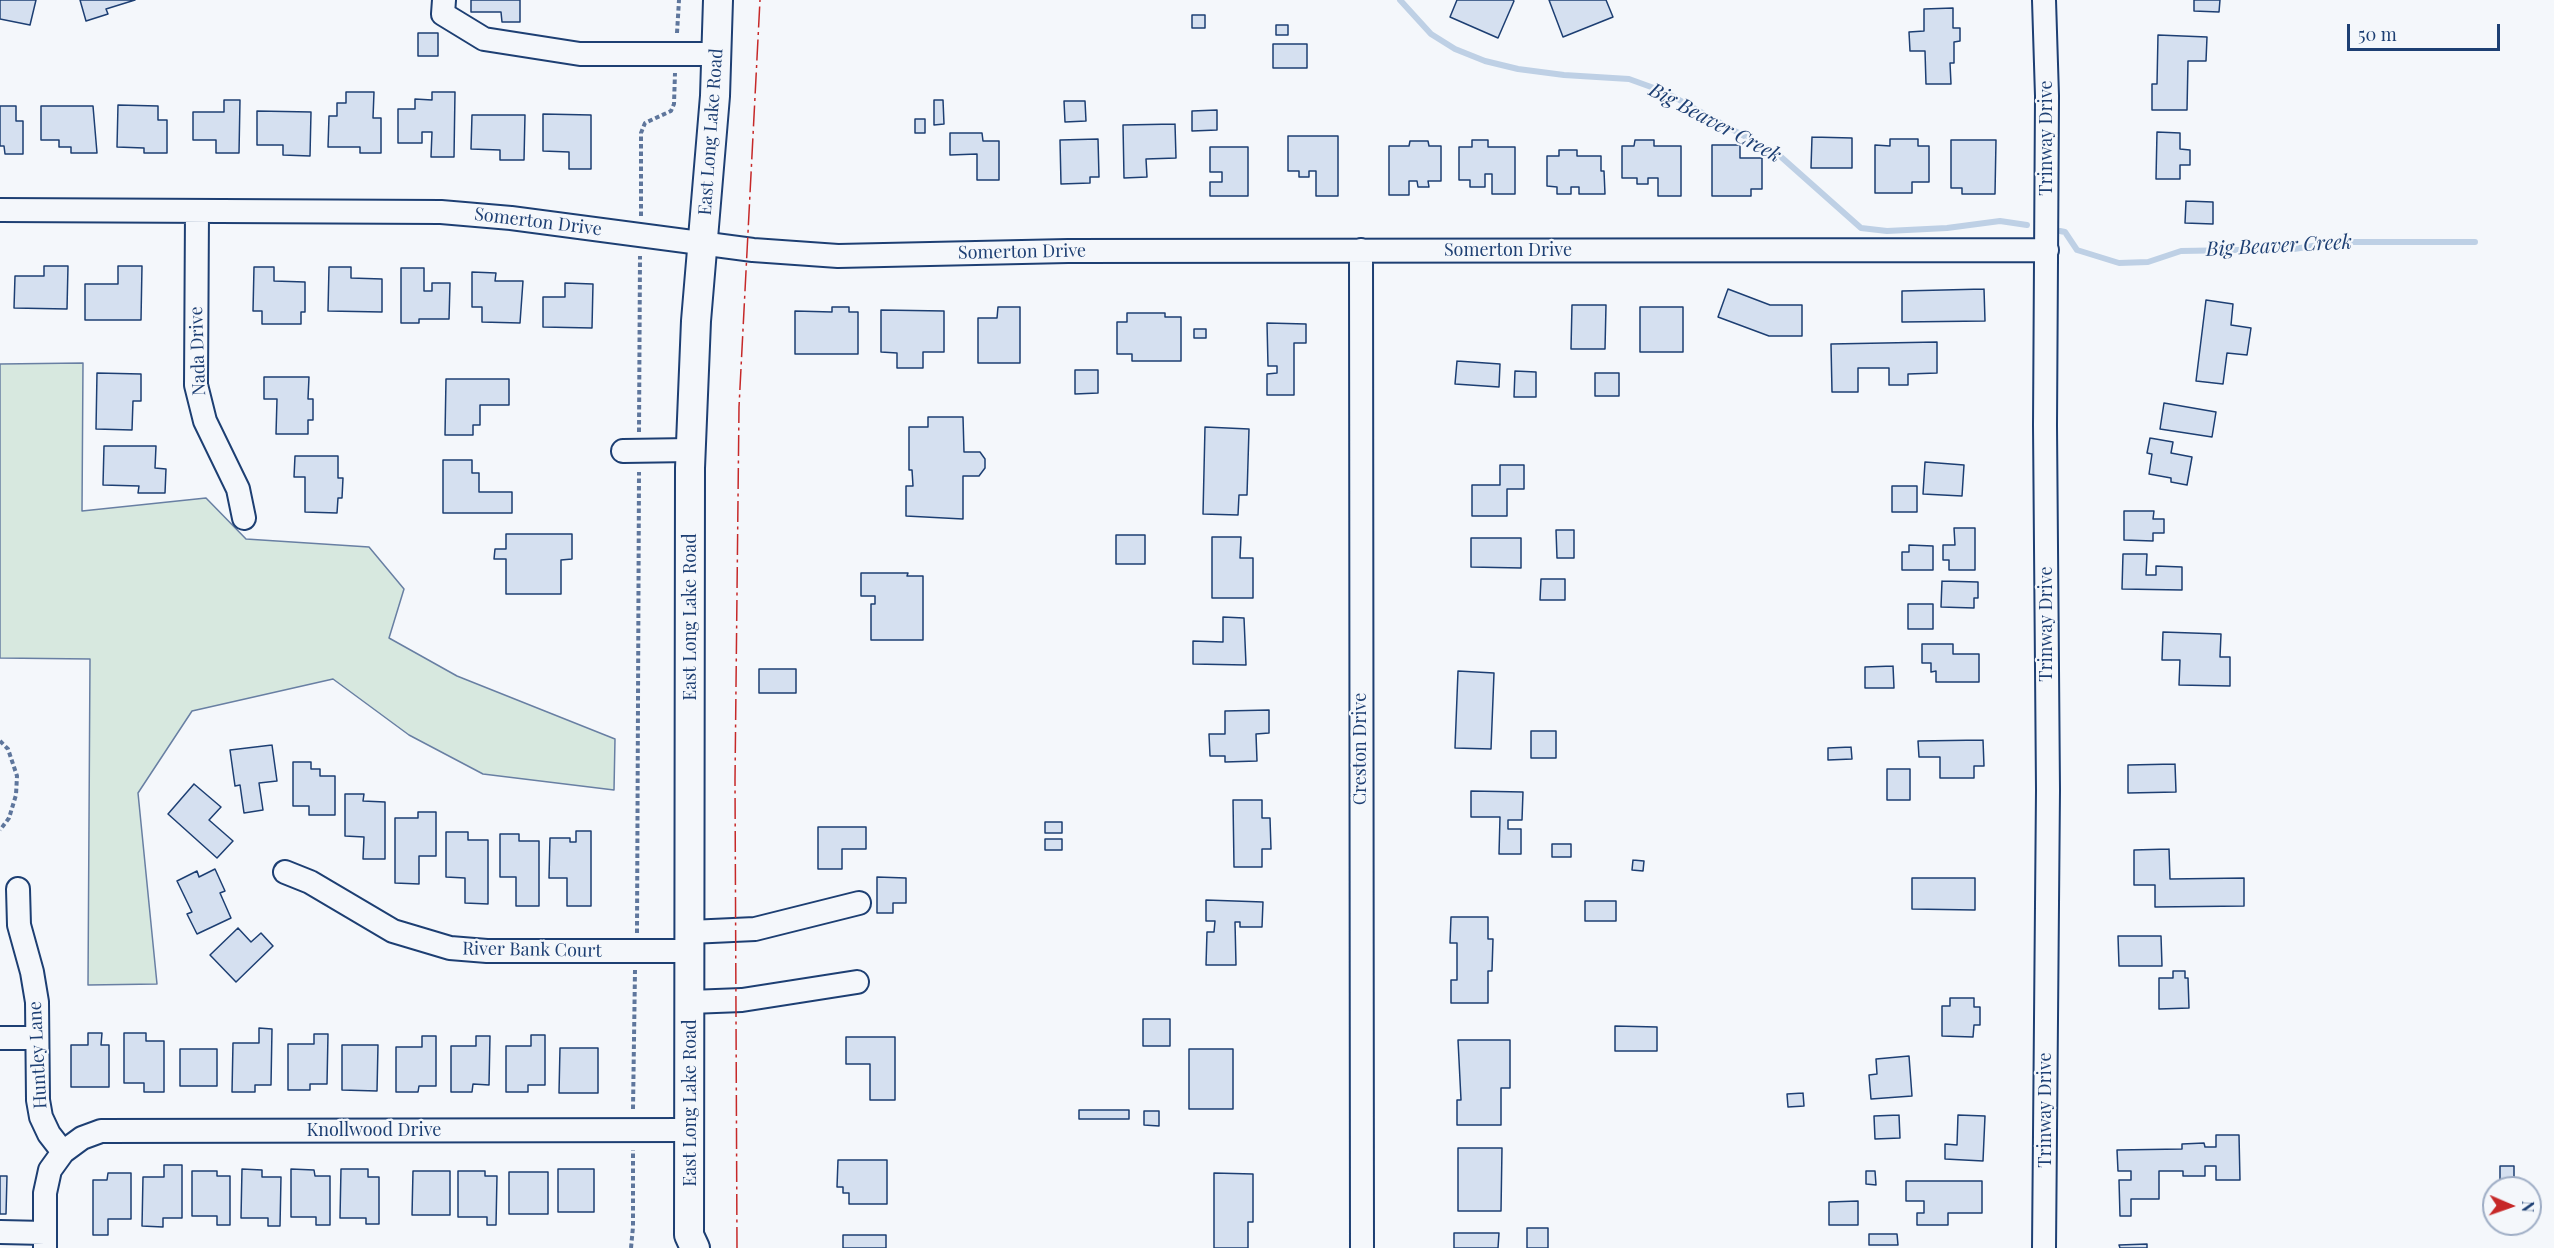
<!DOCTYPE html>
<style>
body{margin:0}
#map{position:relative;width:2554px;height:1248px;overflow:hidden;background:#f4f7fb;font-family:"Playfair Display",serif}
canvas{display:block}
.north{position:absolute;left:2482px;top:1176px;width:60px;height:60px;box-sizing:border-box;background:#f4f7fb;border:2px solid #9eadc5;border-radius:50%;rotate:92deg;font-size:16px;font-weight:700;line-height:24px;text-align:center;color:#1d3f73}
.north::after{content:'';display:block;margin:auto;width:21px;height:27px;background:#c62828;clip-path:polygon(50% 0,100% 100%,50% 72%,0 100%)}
.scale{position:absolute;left:2347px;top:24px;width:153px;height:27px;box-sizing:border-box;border:3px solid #1d3f73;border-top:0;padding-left:8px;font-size:18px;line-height:21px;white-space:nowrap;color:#1d3f73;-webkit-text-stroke:4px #f4f7fb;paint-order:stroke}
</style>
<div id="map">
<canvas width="2554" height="1248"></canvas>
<div class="north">N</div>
<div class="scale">50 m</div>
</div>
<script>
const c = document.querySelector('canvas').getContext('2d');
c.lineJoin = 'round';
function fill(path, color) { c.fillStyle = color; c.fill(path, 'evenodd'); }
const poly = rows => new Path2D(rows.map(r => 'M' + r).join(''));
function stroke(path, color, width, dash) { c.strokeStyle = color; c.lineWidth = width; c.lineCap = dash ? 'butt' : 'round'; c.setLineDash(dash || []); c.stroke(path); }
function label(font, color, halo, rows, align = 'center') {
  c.font = font + ' "Playfair Display",serif'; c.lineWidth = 4.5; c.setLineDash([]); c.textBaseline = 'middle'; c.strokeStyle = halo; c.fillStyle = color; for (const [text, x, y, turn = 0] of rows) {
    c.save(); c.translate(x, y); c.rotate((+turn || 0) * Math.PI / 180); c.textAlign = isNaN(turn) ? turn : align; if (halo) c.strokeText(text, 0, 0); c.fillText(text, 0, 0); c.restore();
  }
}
const green = poly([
 [83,363,82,511,206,498,246,539,369,547,404,589,389,638,457,676,615,739,614,790,483,774,409,735,333,679,192,711,138,793,157,984,88,985,90,659,0,658,0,364,83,363]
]);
fill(green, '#d7e8df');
stroke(green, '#687fa3', 1.5);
stroke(poly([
 [1400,0,1431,34,1455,49,1485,61,1518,69,1564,75,1629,79,1665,92,1780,156,1861,228,1887,231,1947,228,2000,221,2027,225],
 [2060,231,2065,232,2077,250,2119,263,2148,262,2181,251,2294,249,2337,242,2475,242]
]), '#bed0e5', 6);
const building = poly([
 [0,0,36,0,30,25,0,19,0,0],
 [80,0,135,0,106,9,108,14,86,21,80,0],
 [471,0,520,0,520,22,502,22,501,12,471,12,471,0],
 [1457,0,1513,0,1514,1,1498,38,1450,17,1457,0],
 [1549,0,1606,0,1613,17,1563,37,1549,0],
 [2194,0,2220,0,2219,12,2194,11,2194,0],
 [1953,8,1953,28,1960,28,1960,41,1954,42,1954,63,1950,63,1951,84,1926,84,1925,51,1910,51,1909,32,1924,31,1924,9,1953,8],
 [1192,15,1205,15,1205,28,1192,28,1192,15],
 [1276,25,1288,25,1288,35,1276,35,1276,25],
 [418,33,438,33,438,56,418,56,418,33],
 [2158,35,2207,37,2206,61,2188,61,2187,110,2152,110,2152,84,2157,84,2158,35],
 [1273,44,1307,44,1307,68,1273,68,1273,44],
 [346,92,374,92,373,118,381,118,381,153,360,153,360,147,328,147,329,116,337,116,337,103,346,103,346,92],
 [432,92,455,92,454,157,431,157,432,132,422,132,422,143,398,143,398,109,415,109,415,99,432,100,432,92],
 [224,100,240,100,239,153,216,153,216,140,193,140,193,112,224,112,224,100],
 [934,100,943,100,944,124,934,125,934,100],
 [1064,101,1085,101,1086,121,1065,122,1064,101],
 [118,105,158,106,158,120,167,120,167,153,144,153,144,148,117,147,118,105],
 [0,106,16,106,16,121,23,121,23,154,5,154,4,146,0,146,0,106],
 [41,106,93,106,97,153,71,153,71,147,59,147,59,140,41,140,41,106],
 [1217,110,1217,130,1192,131,1192,111,1217,110],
 [257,111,311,112,310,156,283,155,283,145,257,145,257,111],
 [543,114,591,115,591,169,569,169,569,152,543,151,543,114],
 [472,115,525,115,524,160,500,160,500,150,471,149,472,115],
 [915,119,925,119,925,133,915,133,915,119],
 [1175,124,1176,158,1146,159,1147,177,1124,178,1123,125,1175,124],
 [2157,132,2180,133,2180,149,2190,150,2190,165,2180,165,2180,179,2156,179,2157,132],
 [950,133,982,133,983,141,999,141,999,180,977,180,977,154,950,155,950,133],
 [1288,136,1338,136,1338,196,1316,196,1316,171,1309,171,1309,177,1299,177,1299,171,1288,171,1288,136],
 [1812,137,1852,138,1852,168,1811,168,1812,137],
 [1098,139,1099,177,1090,177,1090,183,1061,184,1060,140,1098,139],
 [1890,139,1918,139,1918,146,1929,146,1929,182,1912,182,1912,193,1875,193,1875,145,1890,146,1890,139],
 [1472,140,1488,140,1488,147,1515,147,1515,194,1492,194,1492,174,1485,174,1485,187,1470,187,1470,180,1459,180,1459,147,1472,147,1472,140],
 [1635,140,1654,140,1654,146,1681,146,1681,196,1658,196,1658,178,1648,178,1648,184,1637,184,1637,178,1622,178,1622,146,1634,146,1635,140],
 [1951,140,1996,140,1995,194,1962,194,1962,188,1951,188,1951,140],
 [1410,141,1428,141,1429,146,1441,146,1441,181,1428,181,1429,187,1418,187,1417,181,1409,181,1409,195,1389,195,1389,146,1409,146,1410,141],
 [1712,145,1740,145,1740,158,1762,158,1762,189,1751,189,1751,196,1712,196,1712,145],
 [1210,147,1248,147,1248,196,1210,196,1210,182,1222,182,1222,172,1210,172,1210,147],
 [1559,150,1577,150,1577,156,1601,156,1601,171,1604,171,1605,194,1579,194,1579,187,1571,187,1571,194,1557,194,1557,187,1547,186,1547,156,1559,156,1559,150],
 [2186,201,2213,202,2213,224,2185,223,2186,201],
 [44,266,68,266,67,309,14,308,15,276,44,276,44,266],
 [118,266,142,266,141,320,85,320,85,284,118,284,118,266],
 [254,267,274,267,274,281,305,282,305,312,301,312,301,324,262,324,262,311,253,311,254,267],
 [329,267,351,267,351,278,382,279,382,312,328,311,329,267],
 [401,268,424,268,424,291,432,291,432,283,450,283,449,319,419,319,419,323,401,323,401,268],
 [472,272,496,273,495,281,523,281,520,323,482,322,482,307,472,307,472,272],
 [565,283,593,284,592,328,543,327,543,297,565,297,565,283],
 [1728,289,1770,305,1802,305,1802,336,1769,336,1718,317,1728,289],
 [1984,289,1985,321,1902,322,1902,291,1984,289],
 [2206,300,2233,304,2231,325,2251,328,2247,355,2227,353,2223,384,2196,381,2206,300],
 [1572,305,1606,305,1605,349,1571,349,1572,305],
 [832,307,849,307,849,312,858,312,858,354,795,354,795,311,832,312,832,307],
 [998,307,1020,307,1020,363,978,363,978,318,997,318,998,307],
 [1640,307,1683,307,1683,352,1640,352,1640,307],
 [881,310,944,311,944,352,923,352,923,368,897,368,897,353,881,352,881,310],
 [1127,313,1165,313,1165,317,1181,317,1181,361,1132,361,1132,354,1117,354,1117,322,1127,322,1127,313],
 [1267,323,1306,324,1306,343,1294,343,1294,395,1267,395,1267,374,1277,373,1277,366,1268,366,1267,323],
 [1194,329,1206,329,1206,338,1194,338,1194,329],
 [1937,342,1937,373,1908,374,1908,385,1889,385,1889,368,1858,368,1858,392,1832,392,1831,344,1937,342],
 [1457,361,1500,364,1499,387,1455,384,1457,361],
 [1075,370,1098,370,1098,393,1075,394,1075,370],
 [1515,371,1536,372,1536,397,1514,397,1515,371],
 [97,373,141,374,141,401,133,401,132,430,96,429,97,373],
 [1595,373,1619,373,1619,396,1595,396,1595,373],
 [264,377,309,377,308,399,313,399,313,420,308,420,308,434,276,434,277,399,264,399,264,377],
 [446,379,509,379,509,405,480,405,480,425,473,425,473,435,445,435,446,379],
 [2164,403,2216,412,2212,437,2160,429,2164,403],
 [928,417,963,417,964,452,980,452,985,459,985,468,979,476,963,476,963,519,906,516,906,486,913,486,912,470,909,470,909,427,928,427,928,417],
 [1205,427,1249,429,1247,495,1239,495,1238,515,1203,514,1205,427],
 [2150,438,2173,442,2171,453,2192,457,2187,485,2171,482,2171,478,2149,474,2152,454,2147,453,2150,438],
 [104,446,156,446,155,468,166,469,165,493,138,493,139,486,103,485,104,446],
 [295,456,338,456,338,478,343,478,342,498,338,498,337,513,305,512,305,477,294,477,295,456],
 [443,460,472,460,472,473,479,473,479,492,512,492,512,513,443,513,443,460],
 [1925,462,1964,465,1962,496,1923,494,1925,462],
 [1500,465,1524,465,1524,489,1507,489,1507,516,1472,516,1472,485,1500,485,1500,465],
 [1892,486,1917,486,1917,512,1892,512,1892,486],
 [2124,511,2154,511,2153,519,2164,519,2164,533,2153,533,2153,541,2124,540,2124,511],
 [1954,528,1975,528,1975,570,1949,570,1949,560,1943,560,1943,545,1955,545,1954,528],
 [1556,530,1574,530,1574,558,1557,558,1556,530],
 [506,534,572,534,572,559,561,560,561,594,506,594,506,559,494,559,495,549,506,549,506,534],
 [1116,535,1145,535,1145,564,1116,564,1116,535],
 [1212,537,1241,537,1240,558,1253,558,1253,598,1212,598,1212,537],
 [1471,538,1521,538,1521,568,1471,567,1471,538],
 [1909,545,1933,546,1933,570,1902,570,1902,552,1909,552,1909,545],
 [2123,554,2147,554,2146,575,2156,575,2156,566,2182,567,2182,590,2122,589,2123,554],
 [861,573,908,573,907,576,923,576,923,640,871,640,871,604,875,604,875,596,861,596,861,573],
 [1541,579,1565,579,1565,600,1540,600,1541,579],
 [1942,581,1978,582,1978,598,1974,598,1974,608,1941,607,1942,581],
 [1908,604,1933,604,1933,629,1908,629,1908,604],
 [1223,617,1244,618,1246,665,1193,664,1193,641,1223,642,1223,617],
 [2163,632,2221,634,2220,657,2230,657,2230,686,2179,685,2180,660,2162,660,2163,632],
 [1922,644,1953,644,1953,654,1979,654,1979,682,1936,682,1936,671,1931,672,1931,663,1922,663,1922,644],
 [1893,666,1894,688,1865,688,1865,667,1893,666],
 [759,669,796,669,796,693,759,693,759,669],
 [1458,671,1494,673,1491,749,1455,748,1458,671],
 [1269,710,1269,733,1256,734,1257,761,1225,762,1225,756,1210,756,1209,734,1225,734,1225,711,1269,710],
 [1531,731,1556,731,1556,758,1531,758,1531,731],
 [1983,740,1984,766,1974,766,1974,778,1940,778,1940,757,1919,757,1918,741,1983,740],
 [272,745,277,781,259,783,263,810,244,813,240,785,235,786,230,750,272,745],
 [1851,747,1852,759,1828,760,1828,748,1851,747],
 [293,762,311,762,311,769,320,769,320,776,335,776,335,815,309,815,309,806,293,806,293,762],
 [2175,764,2176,792,2128,793,2128,765,2175,764],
 [1887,769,1910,769,1910,800,1887,800,1887,769],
 [194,784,221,807,209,820,233,841,217,858,168,814,194,784],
 [1471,791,1523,792,1522,820,1508,820,1508,829,1521,829,1521,854,1499,854,1500,817,1471,817,1471,791],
 [345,794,364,794,363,801,385,802,385,859,363,859,364,837,345,836,345,794],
 [1233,800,1262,800,1262,818,1270,818,1271,849,1262,849,1262,867,1234,867,1233,800],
 [418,812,436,812,436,856,419,856,419,884,395,883,395,818,418,818,418,812],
 [1045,822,1062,822,1062,833,1045,833,1045,822],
 [818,827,866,827,866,849,842,849,842,869,818,869,818,827],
 [576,831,591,831,591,906,567,906,567,878,549,878,550,838,570,838,570,842,576,842,576,831],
 [446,832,468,832,468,840,488,840,488,904,465,903,465,878,446,877,446,832],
 [500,834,519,834,519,841,539,841,539,906,516,906,516,877,500,877,500,834],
 [1045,839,1062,839,1062,850,1045,850,1045,839],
 [1552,844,1571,844,1571,857,1552,857,1552,844],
 [2169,849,2170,879,2244,878,2244,906,2155,907,2155,885,2134,885,2134,850,2169,849],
 [1633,860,1644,861,1643,871,1632,870,1633,860],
 [215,869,225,891,220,893,231,918,197,934,187,914,192,912,177,881,197,871,199,877,215,869],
 [877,877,906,878,906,903,893,903,893,913,877,913,877,877],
 [1912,878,1975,878,1975,910,1912,909,1912,878],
 [1206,900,1263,902,1262,927,1240,927,1240,922,1235,922,1236,965,1206,965,1207,932,1214,932,1215,921,1206,921,1206,900],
 [1585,901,1616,901,1616,921,1585,921,1585,901],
 [1451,917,1488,917,1488,939,1493,939,1492,971,1488,971,1488,1003,1451,1003,1451,980,1457,980,1457,943,1450,943,1451,917],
 [238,928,251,942,261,933,273,946,236,982,210,955,238,928],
 [2118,936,2161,936,2162,966,2119,966,2118,936],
 [2173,971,2185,971,2185,978,2188,978,2189,1008,2159,1009,2159,978,2173,978,2173,971],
 [1950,998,1974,998,1974,1007,1980,1007,1980,1025,1974,1025,1973,1037,1942,1036,1942,1006,1950,1006,1950,998],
 [1143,1019,1170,1019,1170,1046,1143,1046,1143,1019],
 [1615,1026,1657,1027,1657,1051,1615,1051,1615,1026],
 [259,1028,272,1029,271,1085,255,1085,255,1092,232,1092,233,1043,259,1043,259,1028],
 [88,1033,102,1033,101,1045,109,1045,109,1087,71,1087,71,1045,88,1045,88,1033],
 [124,1033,146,1033,146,1041,164,1041,164,1092,144,1092,144,1083,124,1083,124,1033],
 [314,1034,328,1034,327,1084,310,1084,310,1090,288,1090,288,1044,314,1044,314,1034],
 [531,1035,545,1035,545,1085,528,1085,528,1092,506,1092,506,1046,531,1046,531,1035],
 [422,1036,436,1036,436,1086,419,1086,418,1092,396,1092,396,1047,422,1047,422,1036],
 [476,1036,490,1036,489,1085,473,1084,472,1092,451,1092,451,1046,476,1046,476,1036],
 [846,1037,895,1037,895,1100,870,1100,870,1064,846,1064,846,1037],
 [1458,1040,1510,1040,1510,1088,1501,1088,1501,1125,1457,1125,1457,1100,1461,1100,1458,1040],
 [342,1045,378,1045,377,1091,342,1090,342,1045],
 [560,1048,598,1048,598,1093,559,1093,560,1048],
 [180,1049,217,1049,217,1086,180,1086,180,1049],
 [1189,1049,1233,1049,1233,1109,1189,1109,1189,1049],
 [1909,1056,1912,1096,1871,1099,1869,1075,1877,1074,1876,1059,1909,1056],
 [1803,1093,1804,1106,1788,1107,1787,1094,1803,1093],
 [1079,1110,1129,1110,1129,1119,1079,1119,1079,1110],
 [1144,1111,1159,1111,1159,1126,1144,1125,1144,1111],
 [1899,1115,1900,1138,1875,1139,1874,1116,1899,1115],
 [1958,1115,1985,1116,1983,1161,1945,1159,1945,1144,1957,1145,1958,1115],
 [2216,1135,2239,1135,2240,1180,2216,1180,2216,1166,2205,1166,2205,1176,2183,1176,2183,1171,2159,1171,2159,1199,2131,1199,2131,1216,2120,1216,2119,1180,2131,1180,2131,1171,2118,1171,2117,1150,2182,1149,2182,1144,2204,1143,2205,1147,2216,1147,2216,1135],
 [1458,1148,1502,1148,1501,1211,1458,1211,1458,1148],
 [838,1160,887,1160,887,1204,849,1204,849,1193,843,1193,843,1187,837,1187,838,1160],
 [164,1165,182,1165,182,1218,163,1218,163,1227,142,1226,143,1177,164,1177,164,1165],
 [2500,1166,2514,1166,2514,1183,2500,1183,2500,1166],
 [242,1169,262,1170,262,1177,281,1177,280,1226,268,1226,268,1218,241,1218,242,1169],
 [291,1169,314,1170,315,1176,330,1176,330,1225,316,1225,316,1217,291,1217,291,1169],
 [341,1169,368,1169,368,1177,379,1177,379,1224,366,1224,366,1218,340,1218,341,1169],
 [558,1169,594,1169,594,1212,558,1212,558,1169],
 [192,1171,217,1171,217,1176,230,1176,230,1225,217,1225,217,1216,192,1216,192,1171],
 [413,1171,450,1171,450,1215,412,1215,413,1171],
 [458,1171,485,1171,485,1176,497,1176,496,1225,487,1225,487,1217,458,1217,458,1171],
 [1866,1171,1875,1171,1876,1185,1866,1184,1866,1171],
 [509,1172,548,1172,548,1214,509,1214,509,1172],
 [108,1173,131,1173,131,1219,108,1219,108,1235,93,1235,93,1180,107,1180,108,1173],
 [1214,1173,1253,1174,1253,1222,1248,1222,1248,1248,1214,1248,1214,1173],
 [0,1176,7,1176,6,1214,0,1214,0,1176],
 [1906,1181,1982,1181,1982,1213,1948,1213,1948,1225,1917,1225,1917,1213,1924,1213,1924,1201,1906,1201,1906,1181],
 [1858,1201,1858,1225,1829,1225,1829,1202,1858,1201],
 [1527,1228,1548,1228,1548,1248,1527,1248,1527,1228],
 [1454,1233,1499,1233,1498,1248,1454,1248,1454,1233],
 [1869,1234,1897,1234,1898,1245,1869,1245,1869,1234],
 [843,1235,886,1235,886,1248,843,1248,843,1235],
 [2147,1244,2147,1248,2120,1248,2119,1245,2147,1244]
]);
fill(building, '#d5e0f0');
stroke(building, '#1d3f73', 1.5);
const minor = poly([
 [444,0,443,14,484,39,580,54,717,54],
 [0,210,441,212,511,218,753,250,838,256,1068,251,2047,250],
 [197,211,196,385,205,421,238,489,244,518],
 [1361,250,1362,1248],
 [623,451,691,450],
 [285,872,310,882,393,931,450,948,487,951,690,951],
 [18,889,19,925,32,972,37,1002,38,1100,41,1117,49,1134,63,1152],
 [690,932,755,929,859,903],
 [690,1002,742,1000,857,982],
 [0,1038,37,1038],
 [0,1232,45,1233],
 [45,1248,45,1193,50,1170,63,1152,82,1138,101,1131,690,1130],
 [2044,1248,2048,790,2045,425,2047,96,2044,0]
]);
const major = poly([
 [695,1248,689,1235,690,468,696,321,715,96,718,0]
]);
stroke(minor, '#1d3f73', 26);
stroke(major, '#1d3f73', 32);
stroke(poly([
 [677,33,679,0],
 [641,216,641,133,645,123,671,111,674,104,675,73],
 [639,432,640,256],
 [0,741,8,749,17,776,16,795,9,818,0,830],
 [637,933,639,472],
 [633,1109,635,970],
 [631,1248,633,1227,633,1150]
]), '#5e769c', 4, [4.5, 3]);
stroke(minor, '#f4f7fb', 22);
stroke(major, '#f4f7fb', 28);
stroke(poly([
 [737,1248,735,780,739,407,760,0]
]), '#c62828', 1.5, [21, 4.5, 3, 4.5]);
label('18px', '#1d3f73', '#f4f7fb', [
 ["East Long Lake Road",711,132,-86],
 ["Trinway Drive",2046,138,-90],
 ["Somerton Drive",538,222,7],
 ["Somerton Drive",1508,250],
 ["Somerton Drive",1022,252,-1],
 ["Nada Drive",198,351,-92],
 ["East Long Lake Road",690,617,-90],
 ["Trinway Drive",2046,624,-90],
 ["Creston Drive",1360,749,-90],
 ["River Bank Court",532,950,1],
 ["Huntley Lane",38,1055,-93],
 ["East Long Lake Road",690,1103,-90],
 ["Trinway Drive",2045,1110,-90],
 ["Knollwood Drive",374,1130]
]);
label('italic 20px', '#1d3f73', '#f4f7fb', [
 ["Big Beaver Creek",1715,123,28],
 ["Big Beaver Creek",2279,246,-3]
]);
</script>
